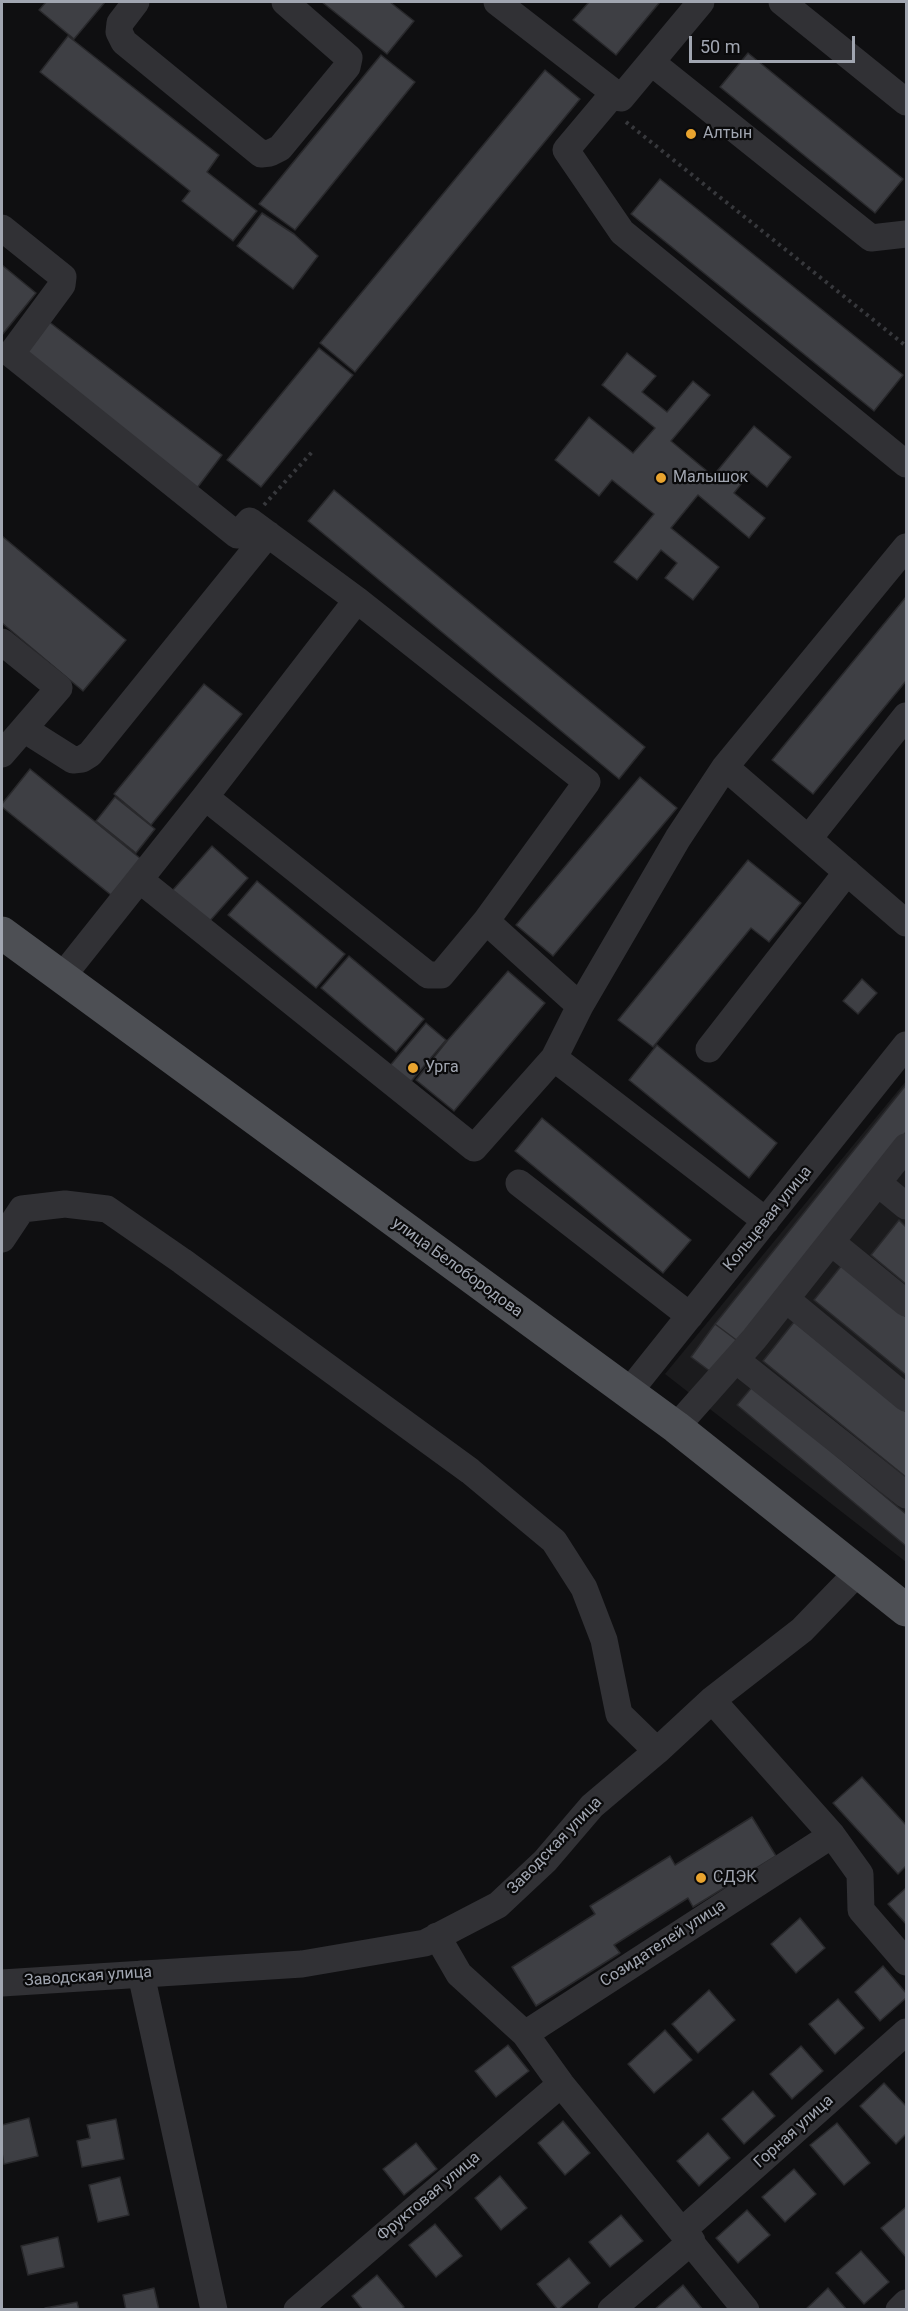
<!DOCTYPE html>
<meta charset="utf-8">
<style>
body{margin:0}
#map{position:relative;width:908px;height:2311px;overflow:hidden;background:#0f0f11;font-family:Roboto,sans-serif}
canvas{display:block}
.frame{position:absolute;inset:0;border:3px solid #a1a6b1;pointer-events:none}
.scale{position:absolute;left:689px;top:36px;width:166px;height:27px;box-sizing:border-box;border:3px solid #a1a6b1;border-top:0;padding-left:8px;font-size:18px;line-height:21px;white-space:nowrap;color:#a1a6b1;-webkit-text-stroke:4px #0a0a0b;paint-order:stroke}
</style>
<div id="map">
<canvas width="908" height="2311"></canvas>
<div class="frame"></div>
<div class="scale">50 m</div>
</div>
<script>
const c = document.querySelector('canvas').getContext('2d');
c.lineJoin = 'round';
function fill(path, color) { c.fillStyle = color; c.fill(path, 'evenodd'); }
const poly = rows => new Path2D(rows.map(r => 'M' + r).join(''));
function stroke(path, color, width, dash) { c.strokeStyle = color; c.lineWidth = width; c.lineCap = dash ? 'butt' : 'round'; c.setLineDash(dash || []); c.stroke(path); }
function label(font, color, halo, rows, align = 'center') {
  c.font = font + ' Roboto,sans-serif'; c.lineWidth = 4.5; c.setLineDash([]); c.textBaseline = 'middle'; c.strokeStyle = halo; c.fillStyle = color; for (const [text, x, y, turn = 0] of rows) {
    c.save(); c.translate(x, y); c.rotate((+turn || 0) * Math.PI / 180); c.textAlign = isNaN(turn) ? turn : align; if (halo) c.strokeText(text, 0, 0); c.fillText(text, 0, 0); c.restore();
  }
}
fill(poly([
 [906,1081,906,1562,665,1374]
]), '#1b1b1d');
const building = poly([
 [46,2,105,2,74,39,39,10,46,2],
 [322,2,390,2,414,21,387,54,322,2],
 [589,2,660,2,616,55,573,20,589,2],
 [68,36,219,155,207,172,257,211,233,241,182,201,190,191,40,72,68,36],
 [748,53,903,179,875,213,720,87,748,53],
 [381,55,415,82,295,230,259,204,381,55],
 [545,70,580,99,355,372,320,343,545,70],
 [660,179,903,375,874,411,631,214,660,179],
 [262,213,294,234,318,256,293,289,237,246,262,213],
 [2,265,36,293,2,335,2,265],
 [48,321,222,455,194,492,20,357,48,321],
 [319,348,353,375,261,487,227,460,319,348],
 [627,353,656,376,642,392,667,412,693,381,710,395,671,441,713,476,754,426,791,457,767,487,750,473,734,493,765,518,749,538,698,495,671,528,719,567,693,600,665,578,677,563,661,550,637,580,614,562,654,514,612,480,599,496,555,460,589,417,633,453,655,428,602,385,627,353],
 [334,490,645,747,619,779,308,521,334,490],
 [2,536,126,640,83,691,2,623,2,536],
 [906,597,906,681,813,794,772,760,906,597],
 [204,684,242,714,151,825,114,794,204,684],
 [30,769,141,859,111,895,2,807,2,804,30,769],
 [640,777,677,808,553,956,516,925,640,777],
 [115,797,155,829,136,853,96,821,115,797],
 [212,846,248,878,208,923,172,891,212,846],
 [748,860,801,903,769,942,751,928,653,1047,618,1020,748,860],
 [257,881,345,954,316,988,228,915,257,881],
 [349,956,424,1019,396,1052,321,988,349,956],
 [508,971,545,1003,454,1111,416,1080,447,1041,508,971],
 [862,979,877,993,858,1014,843,1001,862,979],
 [426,1023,446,1040,408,1085,388,1068,426,1023],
 [657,1045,777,1143,749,1178,629,1080,657,1045],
 [906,1085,906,1132,739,1342,715,1324,906,1085],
 [542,1118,691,1240,663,1273,515,1151,542,1118],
 [899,1220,906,1227,906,1284,871,1255,899,1220],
 [842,1265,906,1317,906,1375,814,1300,842,1265],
 [794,1322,906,1412,906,1477,763,1361,794,1322],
 [715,1324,739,1342,715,1375,691,1357,715,1324],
 [753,1386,906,1514,906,1546,737,1405,753,1386],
 [862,1777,906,1825,906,1866,898,1874,833,1803,862,1777],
 [752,1817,776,1856,693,1907,688,1898,614,1945,620,1953,536,2006,512,1967,595,1914,590,1906,670,1856,675,1865,752,1817],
 [906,1888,906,1924,888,1904,906,1888],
 [800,1918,825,1948,796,1973,771,1944,800,1918],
 [883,1966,906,1993,906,1998,880,2021,855,1992,883,1966],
 [709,1990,735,2020,698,2053,672,2024,709,1990],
 [838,1999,864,2028,835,2054,809,2024,838,1999],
 [665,2030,692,2060,654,2093,628,2064,665,2030],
 [508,2045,529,2071,496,2097,475,2071,508,2045],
 [801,2046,823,2071,792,2099,770,2074,801,2046],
 [884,2083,906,2106,906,2134,896,2144,860,2106,884,2083],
 [753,2091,775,2116,744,2144,722,2119,753,2091],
 [29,2118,38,2156,4,2164,2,2153,2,2125,29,2118],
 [116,2119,124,2159,82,2167,77,2141,90,2138,87,2125,116,2119],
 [563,2121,590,2153,565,2175,538,2143,563,2121],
 [837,2123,870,2163,844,2185,810,2145,837,2123],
 [708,2133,730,2158,699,2186,677,2161,708,2133],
 [416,2143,437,2169,404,2195,383,2169,416,2143],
 [794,2169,816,2194,785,2222,762,2197,794,2169],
 [500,2176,527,2208,501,2230,475,2198,500,2176],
 [120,2177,129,2215,98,2222,89,2185,120,2177],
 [906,2207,906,2257,881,2228,906,2207],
 [747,2210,770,2235,738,2263,716,2238,747,2210],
 [621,2215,643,2241,610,2267,589,2242,621,2215],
 [435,2224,462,2256,436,2277,409,2245,435,2224],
 [58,2237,64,2267,28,2275,21,2246,58,2237],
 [861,2251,889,2282,864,2304,836,2273,861,2251],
 [569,2258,590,2283,558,2310,537,2284,569,2258],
 [377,2275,404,2307,401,2310,363,2310,352,2296,377,2275],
 [683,2285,703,2310,654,2310,683,2285],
 [154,2288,159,2310,126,2310,123,2295,154,2288],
 [828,2288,847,2310,805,2310,828,2288],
 [77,2302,79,2310,45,2310,45,2308,77,2302]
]);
fill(building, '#3e3f44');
stroke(building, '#29292c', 1.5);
stroke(poly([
 [626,122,906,346],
 [264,505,312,452]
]), '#37383c', 4, [3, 4.5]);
stroke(poly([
 [136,2,120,23,119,32,124,42,261,154,270,153,280,148,347,67,349,58,285,2],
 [497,2,621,98,701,2],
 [782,2,906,102],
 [651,62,871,238,906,234],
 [614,93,566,150,622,232,906,464],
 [2,228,63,277,62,285,11,354,237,535,250,521,357,600,205,797,61,978],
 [906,547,725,767,906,923],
 [357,600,587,782,486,921],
 [2,642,59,688,2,754],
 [24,729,73,760,82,759,90,754,268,534],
 [205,797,428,975,441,975,486,921,580,1006],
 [809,838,906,716],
 [140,880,474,1148,554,1058,580,1006,678,838,725,767],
 [709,1049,847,872],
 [554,1058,766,1221],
 [519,1183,690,1316],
 [878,1183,906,1206],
 [2,1239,22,1209,65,1204,107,1209,182,1261,470,1471,554,1541,584,1588,604,1640,619,1714,657,1751],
 [831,1242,906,1303],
 [786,1299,906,1398],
 [736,1360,906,1495],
 [628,1393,906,1045],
 [676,1427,754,1339,906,1147],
 [712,1700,832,1835,860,1874,861,1910,906,1962],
 [437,1936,459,1974,525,2034,561,2084,746,2310],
 [141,1974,214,2310],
 [2,1983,302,1964,425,1943,498,1905,545,1861,592,1806,657,1751,712,1700,802,1630,859,1571],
 [525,2034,832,1835],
 [682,2231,906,2032],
 [297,2310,561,2084],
 [611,2310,692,2241],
 [899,2310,906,2303]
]), '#313135', 27);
stroke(poly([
 [2,933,676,1427,906,1610]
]), '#4d4f54', 33);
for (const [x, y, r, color] of [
 [691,134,6,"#e9a42f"],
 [661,478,6,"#e9a42f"],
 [413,1068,6,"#e9a42f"],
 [701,1878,6,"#e9a42f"]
]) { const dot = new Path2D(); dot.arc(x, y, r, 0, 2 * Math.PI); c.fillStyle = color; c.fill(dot); stroke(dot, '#0a0a0b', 2); }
label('16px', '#a1a6b1', '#0a0a0b', [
 ["Алтын",703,134],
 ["Малышок",673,478],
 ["Урга",425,1068],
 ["СДЭК",713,1878]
], 'left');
label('16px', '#a1a6b1', '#0a0a0b', [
 ["Кольцевая улица",768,1219,-51],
 ["улица Белобородова",457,1268,36],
 ["Заводская улица",555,1846,-46],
 ["Созидателей улица",663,1944,-33],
 ["Заводская улица",88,1977,-4],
 ["Горная улица",794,2132,-42],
 ["Фруктовая улица",429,2197,-40]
]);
</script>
